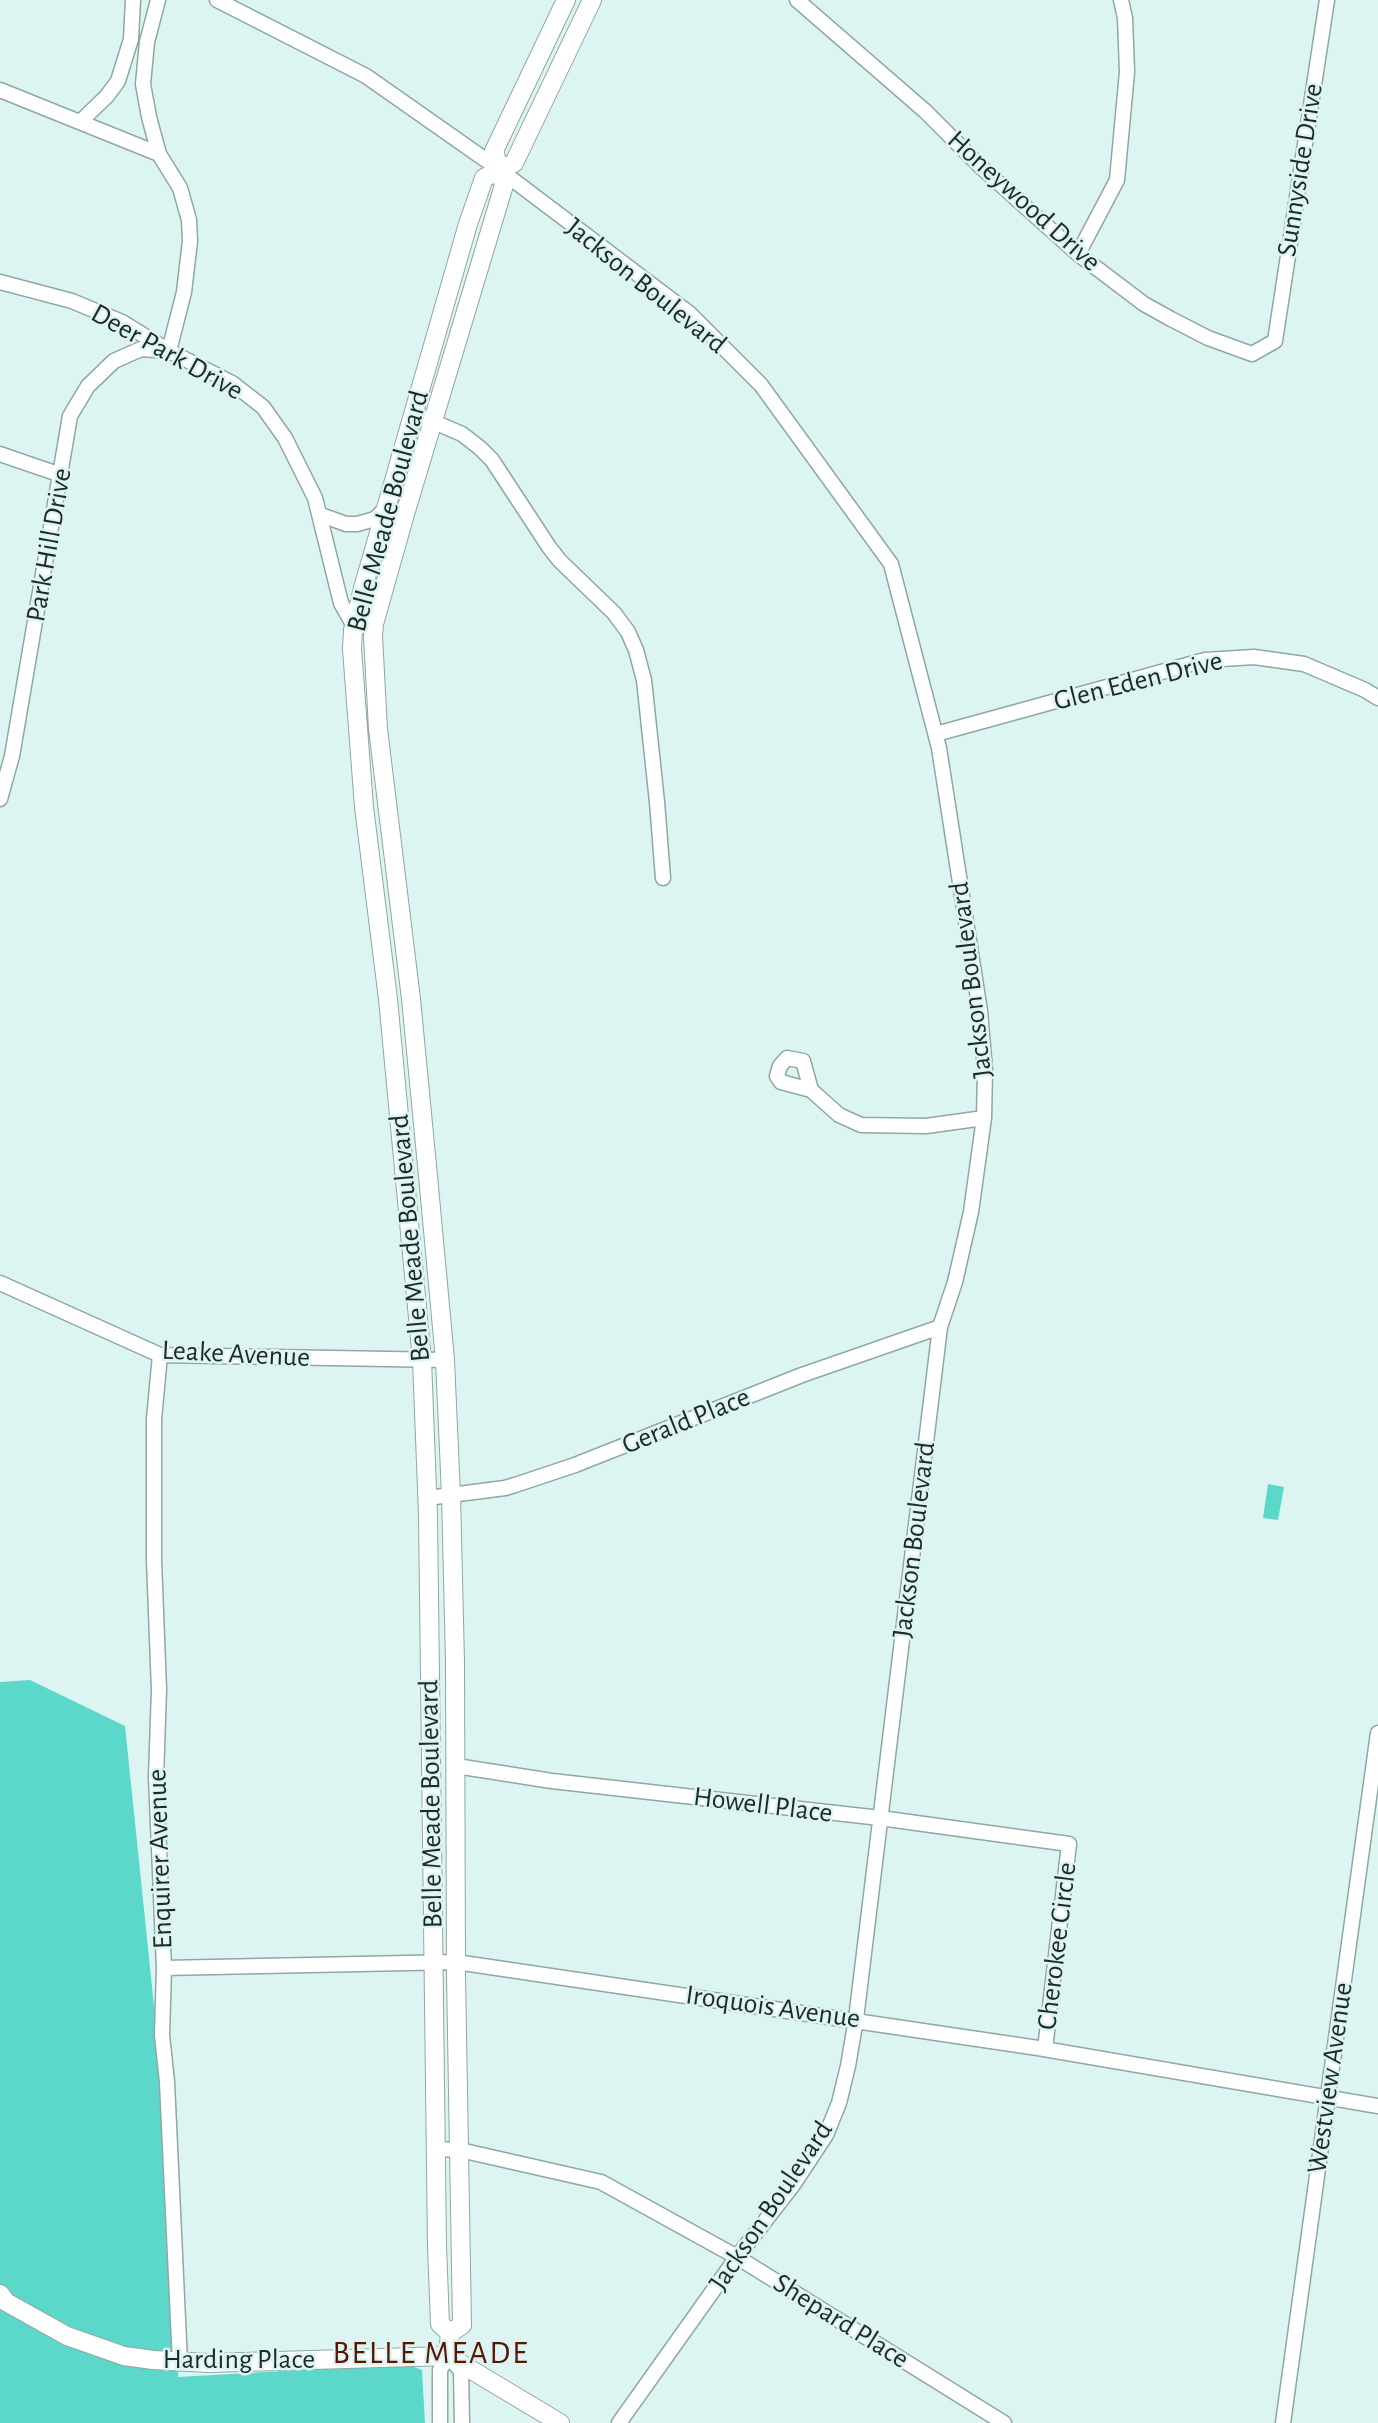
<!DOCTYPE html>
<style>
body{margin:0}
canvas{display:block;background:#dcf5f2}
</style>
<canvas width="1378" height="2423"></canvas>
<script>
const c = document.querySelector('canvas').getContext('2d');
c.lineJoin = 'round';
function fill(path, color) { c.fillStyle = color; c.fill(path, 'evenodd'); }
const poly = rows => new Path2D(rows.map(r => 'M' + r).join(''));
function stroke(path, color, width, dash) { c.strokeStyle = color; c.lineWidth = width; c.lineCap = dash ? 'butt' : 'round'; c.setLineDash(dash || []); c.stroke(path); }
function label(font, color, halo, rows, align = 'center') {
  c.font = font + ' "Alegreya Sans",sans-serif'; c.lineWidth = 5; c.setLineDash([]); c.textBaseline = 'middle'; c.strokeStyle = halo; c.fillStyle = color; for (const [text, x, y, turn = 0] of rows) {
    c.save(); c.translate(x, y); c.rotate((+turn || 0) * Math.PI / 180); c.textAlign = isNaN(turn) ? turn : align; if (halo) c.strokeText(text, 0, 0); c.fillText(text, 0, 0); c.restore();
  }
}
fill(poly([
 [1268,1484,1284,1487,1278,1520,1263,1518],
 [30,1680,125,1726,182,2276,178,2377,406,2364,422,2370,425,2423,0,2423,0,1682]
]), '#5cd8cb');
const minor = poly([
 [158,0,147,42,143,84,149,117,159,154],
 [217,0,366,76,500,170,689,313,761,385,891,564,939,748,980,1011,985,1070,984,1118,971,1212,955,1282,940,1327,856,2019,848,2066,839,2103,826,2135,793,2185,737,2257,619,2423],
 [797,0,925,111,981,167,1078,254,1144,304,1171,319,1208,338,1252,354,1275,341,1327,0],
 [0,90,159,154,180,188,189,220,190,241,184,292,169,351,141,349,114,361,88,386,70,416,12,756,0,799],
 [80,122,107,96,118,81,131,39,133,0],
 [1078,254,1117,180,1127,72,1125,18,1121,0],
 [0,282,72,301,122,322,169,351,232,383,263,407,285,438,315,498,341,603,354,626],
 [413,413,462,434,480,448,492,460,549,547,560,561,614,613,628,632,636,650,644,680,657,802,663,878],
 [0,454,61,475],
 [321,515,346,524,357,524,375,519,386,508],
 [936,734,1205,660,1254,657,1304,664,1365,690,1378,698],
 [811,1090,803,1061,787,1058,780,1066,777,1076,781,1082,811,1090,839,1115,861,1125,926,1126,984,1118],
 [0,1283,160,1355,445,1360],
 [160,1355,154,1419,154,1560,159,1690,156,1777,164,1968,162,2035,167,2082,180,2363],
 [427,1498,505,1488,515,1485,575,1465,802,1375,940,1327],
 [456,1766,552,1781,880,1818,1069,1844,1045,2049],
 [164,1968,456,1962,1038,2048,1378,2106],
 [437,2149,460,2150,601,2182,737,2257,1004,2423],
 [440,2423,440,2370,448,2356,461,2371,462,2423],
 [1283,2423,1378,1733]
]);
const major = poly([
 [0,2294,6,2302,67,2336,124,2356,153,2360,209,2363,448,2356,560,2423],
 [450,2333,440,2324,437,2246,428,1515,422,1360,388,999,364,807,352,649,353,630,363,588,468,224,484,178,514,163,592,0],
 [448,2356,450,2333,462,2325,456,1975,455,1662,451,1495,445,1360,428,1176,411,999,378,729,373,636,374,624,405,514,504,185,494,151,566,0]
]);
stroke(minor, '#90a7a4', 17);
stroke(major, '#90a7a4', 20);
stroke(minor, '#fff', 14);
stroke(major, '#fff', 18);
label('28px', '#1f2927', '#dcf5f2', [
 ["Sunnyside Drive",1300,170,-81],
 ["Honeywood Drive",1024,201,42],
 ["Jackson Boulevard",646,286,39],
 ["Deer Park Drive",167,352,29],
 ["Belle Meade Boulevard",388,511,-75],
 ["Park Hill Drive",49,545,-80],
 ["Glen Eden Drive",1138,681,-14],
 ["Jackson Boulevard",971,980,-97],
 ["Belle Meade Boulevard",410,1238,-95],
 ["Leake Avenue",236,1354,3],
 ["Gerald Place",686,1421,-22],
 ["Jackson Boulevard",914,1540,-83],
 ["Belle Meade Boulevard",431,1804,-91],
 ["Howell Place",763,1805,7],
 ["Enquirer Avenue",160,1859,-92],
 ["Cherokee Circle",1057,1946,-83],
 ["Iroquois Avenue",773,2007,8],
 ["Westview Avenue",1330,2078,-82],
 ["Jackson Boulevard",771,2206,-56],
 ["Shepard Place",841,2321,32],
 ["Harding Place",239,2360]
]);
c.letterSpacing = '2px';
label('32px', '#581603', '#dcf5f2', [
 ["BELLE MEADE",431,2353]
]);
c.letterSpacing = '0px';
</script>
